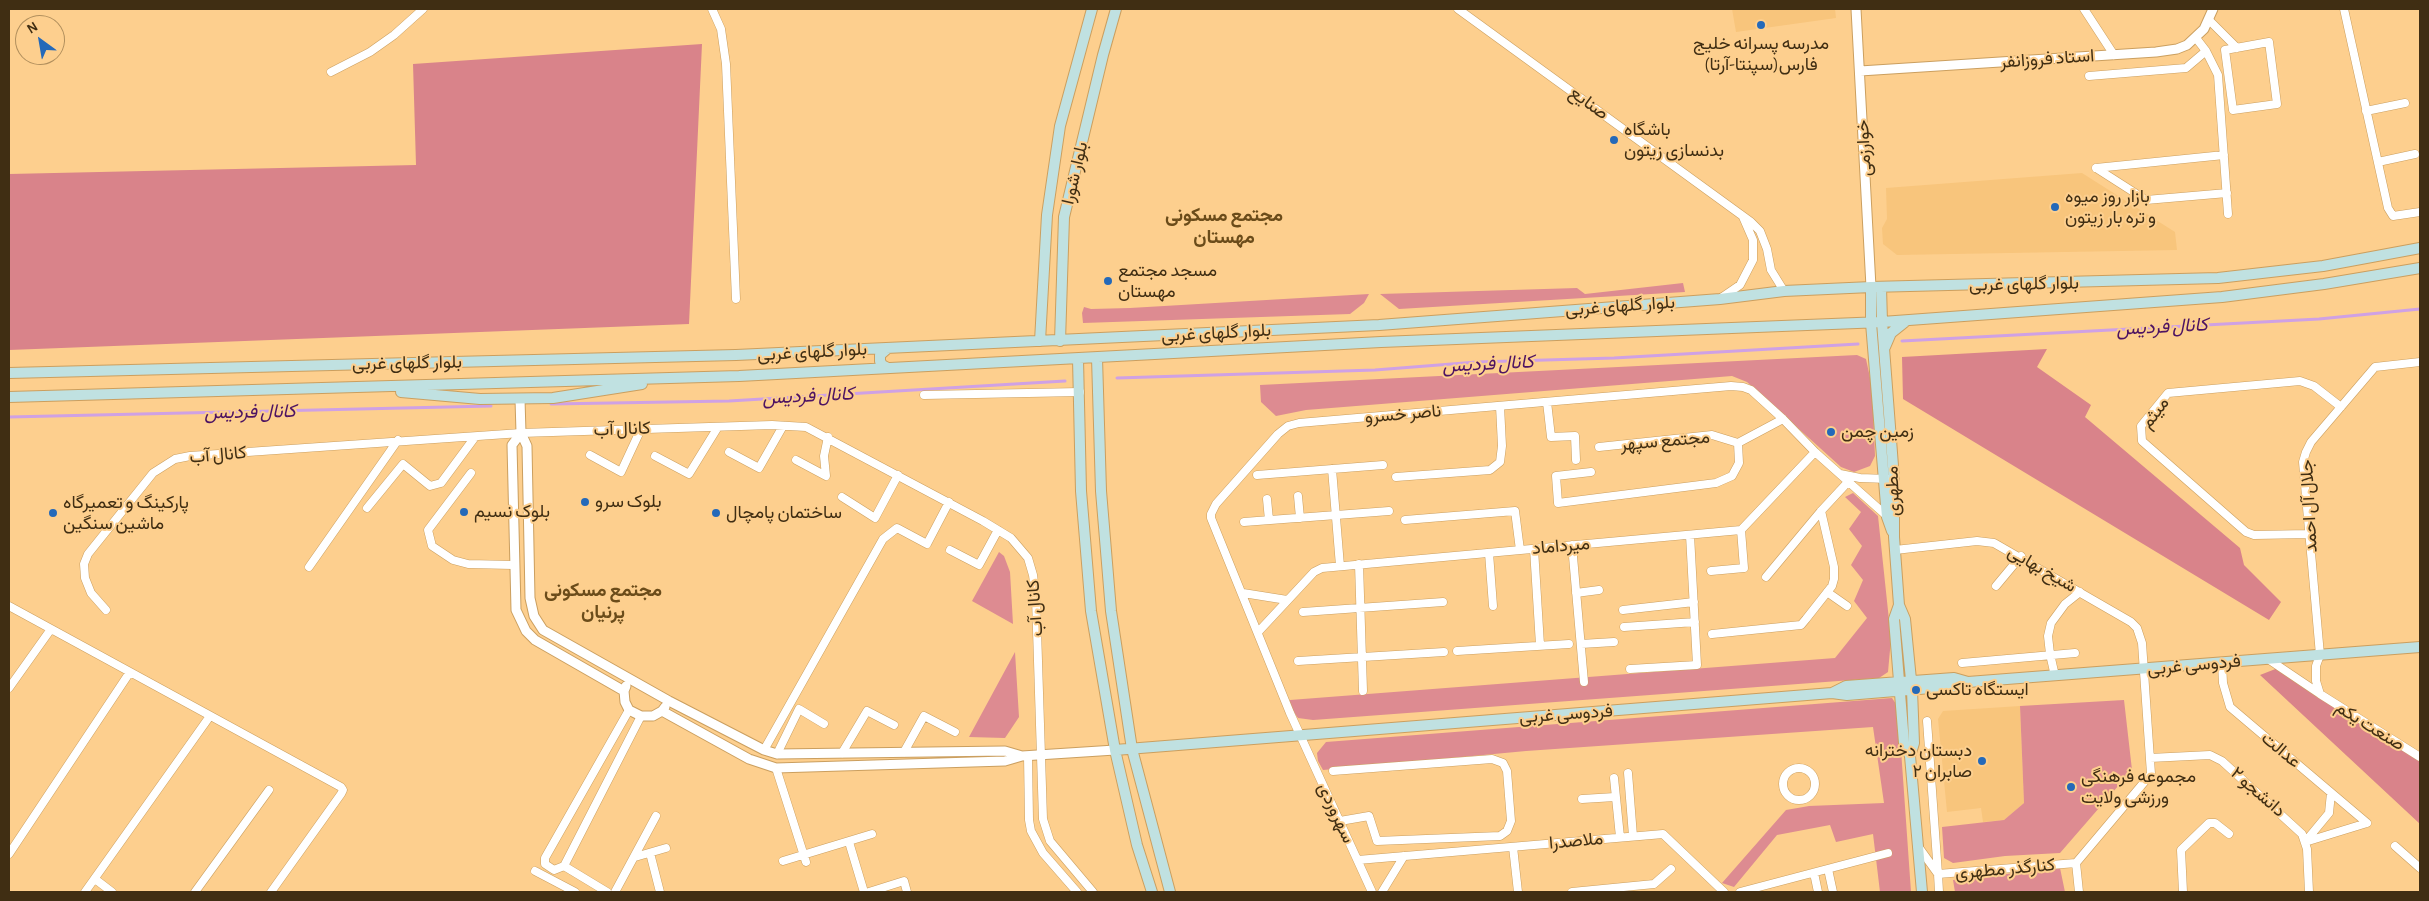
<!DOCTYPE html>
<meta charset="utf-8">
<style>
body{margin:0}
#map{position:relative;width:2429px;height:901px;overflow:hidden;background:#fdcf8e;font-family:"Alegreya Sans",sans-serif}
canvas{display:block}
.frame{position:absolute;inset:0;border:10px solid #402e13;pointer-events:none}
.north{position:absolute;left:15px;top:15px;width:50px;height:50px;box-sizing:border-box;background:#fdcf8e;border:1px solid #b18f5d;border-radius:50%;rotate:328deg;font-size:14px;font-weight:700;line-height:20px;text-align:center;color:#402e13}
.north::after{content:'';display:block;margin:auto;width:18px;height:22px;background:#2469b9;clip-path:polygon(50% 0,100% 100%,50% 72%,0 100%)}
</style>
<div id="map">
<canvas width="2429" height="901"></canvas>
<div class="frame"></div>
<div class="north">N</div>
</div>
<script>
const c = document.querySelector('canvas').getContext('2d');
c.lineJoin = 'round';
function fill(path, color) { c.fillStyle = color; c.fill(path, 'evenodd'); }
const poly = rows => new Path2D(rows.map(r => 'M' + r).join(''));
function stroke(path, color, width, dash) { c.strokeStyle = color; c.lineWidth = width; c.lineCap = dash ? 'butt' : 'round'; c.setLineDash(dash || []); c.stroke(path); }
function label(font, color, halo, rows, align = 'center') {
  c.font = font + ' "Alegreya Sans",Vazirmatn,sans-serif'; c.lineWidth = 4; c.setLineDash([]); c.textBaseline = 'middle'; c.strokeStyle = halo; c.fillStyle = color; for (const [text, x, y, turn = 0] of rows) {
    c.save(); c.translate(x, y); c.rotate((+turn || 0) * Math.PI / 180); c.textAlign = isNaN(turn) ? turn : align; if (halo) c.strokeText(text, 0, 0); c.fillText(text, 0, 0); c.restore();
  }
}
fill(poly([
 [1732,9,1835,9,1836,18,1736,32],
 [2082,173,2175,232,2177,250,1897,255,1883,244,1882,228,1887,219,1886,188],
 [2020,706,2024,803,2004,820,1983,822,1981,808,1947,812,1938,719,1943,711]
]), '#f8c57c');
fill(poly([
 [1683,283,1685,292,1399,309,1380,294,1577,288,1585,294],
 [1369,294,1364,303,1350,314,1083,323,1082,313,1084,307,1091,309,1130,308],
 [1857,355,1866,359,1872,387,1875,456,1870,466,1854,472,1841,467,1747,382,1732,376,1306,410,1276,416,1261,402,1260,385],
 [1853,493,1878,516,1891,639,1888,672,1879,678,1313,720,1298,718,1290,707,1290,700,1835,658,1867,618,1854,601,1863,580,1851,565,1862,546,1849,529,1861,512,1845,497],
 [999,552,1004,556,1010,572,1013,624,972,601],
 [1015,652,1019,717,1005,738,969,737],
 [1892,698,1898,707,1911,892,1880,892,1873,834,1836,842,1830,825,1777,835,1734,887,1722,883,1786,810,1809,806,1884,803,1873,727,1526,751,1323,770,1318,761,1317,753,1326,742],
 [2124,700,2132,770,2060,853,2005,856,1953,863,1944,858,1942,827,2004,820,2024,803,2020,706],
 [2060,868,2065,892,1955,892,1953,880]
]), '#dd8b91');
fill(poly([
 [702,44,689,324,9,350,9,174,416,165,413,64],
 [2047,349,2037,367,2091,405,2085,417,2240,548,2244,565,2281,602,2269,620,1903,399,1902,357],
 [2278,668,2420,753,2420,824,2260,675]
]), '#d9838a');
stroke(poly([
 [1902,341,2319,319,2420,309],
 [1117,378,1375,370,1477,362,1614,358,1858,344],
 [551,404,729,401,1065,381],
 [9,417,491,406]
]), '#cfa1e4', 3);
const minor = poly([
 [712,9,721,29,726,64,736,299],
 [1458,9,1751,222,1760,231,1767,249,1771,270,1784,291],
 [2084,9,2114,55],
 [2344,9,2388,208,2393,216,2420,212],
 [2209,20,2237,48],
 [2269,42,2277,104,2233,110,2225,50,2269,42],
 [2206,51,2218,75,2228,214],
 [331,72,370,52,394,35,423,9],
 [2089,76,2186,68,2206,51,2196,38],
 [2366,111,2405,103],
 [2378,162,2415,154],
 [2096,168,2146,200,2227,193],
 [2096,168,2224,155],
 [1721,298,1740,285,1753,260,1753,240,1743,217],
 [924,395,1080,392],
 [1547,402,1551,437,1575,436,1576,460],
 [1599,447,1712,435,1738,443,1783,419],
 [729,452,759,468,783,426],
 [590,455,621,472,641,429],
 [655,456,689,474,718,427],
 [796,460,826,476,824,456,828,437],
 [1332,469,1340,566],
 [1591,472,1556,476,1558,503,1716,483,1732,476,1739,463,1738,443],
 [471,473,428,530,432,546,453,560,468,564,513,565],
 [1840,474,1860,478,1888,479],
 [1257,475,1383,465],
 [1396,477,1490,470,1500,462,1502,446,1500,406],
 [1298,496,1300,518],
 [842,497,875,518,898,475],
 [1267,499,1269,520],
 [367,508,403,464,430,486,441,483,475,437],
 [1405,520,1515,511,1520,550],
 [1244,522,1389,511],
 [2309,534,2254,535,2246,532,2142,441,2141,426,2168,393,2300,381,2314,386,2341,407],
 [1572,545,1584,682],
 [1534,549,1540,645],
 [950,550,979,565,998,530],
 [1895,550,1977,541,1994,543,2131,622,2137,628,2142,643,2151,774,2076,863,2079,892],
 [1489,553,1493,606],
 [1359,564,1363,691],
 [309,567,398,440],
 [1711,571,1744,568,1741,530],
 [1766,577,1821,511,1847,483],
 [1996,586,2021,556],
 [1827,592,1847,606],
 [1243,593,1287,600],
 [1576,593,1599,590],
 [9,606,341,787,343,790,341,794,271,892],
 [106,610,91,593,85,578,84,564,88,554,153,473,175,459,190,456,521,433,772,425,806,427,983,521,1011,538,1028,558,1033,575,1036,598,1043,819,1050,841,1093,892],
 [1623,610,1694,602],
 [1303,612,1443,602],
 [1624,627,1695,622],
 [1259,631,1314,572,1322,568,1741,530,1815,452],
 [1712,634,1801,625,1806,619,1832,586,1834,579,1834,567,1821,511],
 [1581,644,1614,642],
 [1457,651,1569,644],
 [2268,659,2320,694,2420,757],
 [1298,661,1444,652],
 [1962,663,2075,653],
 [2222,663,2223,683,2230,707,2367,823],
 [1630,669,1697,665,1690,535],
 [2055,676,2050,654,2048,636,2051,623,2065,604,2080,592],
 [9,688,51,629],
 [2320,694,2316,681,2316,666,2320,655,2303,462,2306,452,2311,442,2375,367,2420,362],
 [1927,721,1938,874,2076,863],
 [764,750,883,539,897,528,927,544,949,502],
 [904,752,924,716,955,732],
 [842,753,867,711,894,725],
 [777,754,799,709,824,724],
 [1028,756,1029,820,1031,831,1043,853,1077,892],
 [2150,758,2210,755,2222,761,2302,834,2307,849,2309,892],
 '1783 784a16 16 0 1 1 32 0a16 16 0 1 1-32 0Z',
 [776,768,806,862],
 [1333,771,1492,759,1503,763,1507,771,1511,821,1507,831,1500,836,1377,841,1369,816,1340,821],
 [1628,773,1633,836],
 [1614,778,1620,837],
 [2331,793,2329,813,2305,842,2367,823],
 [1582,799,1615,797],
 [849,842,864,892],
 [2395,846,2420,868],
 [1513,847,1518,892],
 [1920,849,1938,874,1939,892],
 [650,853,660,892],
 [9,854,130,672],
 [635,857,666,848],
 [1358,860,1663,834,1724,892],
 [783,861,872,834],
 [564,866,554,870,545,864,545,858,629,710],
 [1828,869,1833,892],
 [535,871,575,892],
 [1814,873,1818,892],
 [95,879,112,892],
 [85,892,210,716],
 [195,892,269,790],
 [607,892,564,866,641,716],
 [615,892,656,816],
 [869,892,904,881,907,892],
 [1372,892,1290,713,1211,518,1211,514,1216,504,1278,434,1288,426,1299,423,1731,386,1743,387,1751,390,1783,419,1815,452,1888,517],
 [1382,892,1404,856],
 [1572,892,1654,884,1671,869],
 [1740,892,1888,853],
 [2183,892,2181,850,2209,823,2215,823,2229,834]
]);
const tertiary = poly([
 [1856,9,1871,287],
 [1860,71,2156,52,2177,49,2187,45,2204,29,2213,9],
 [520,399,521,433,527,446,530,598,534,616,543,630,669,701,764,750,777,754,1005,751,1022,756],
 [521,433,512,445,516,610,526,631,535,640,624,691],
 [626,686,624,691,625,702,629,710,641,716,653,716,662,711,665,707],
 [662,711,749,759,776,768,1005,761,1022,756,1115,750]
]);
const secondary = poly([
 [1871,287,1871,323,1887,517,1892,531],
 [1881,287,1882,322,1894,479,1894,537,1899,605,1905,619,1912,690,1914,743,1910,756],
 [1040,341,1047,215,1060,126,1092,9],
 [1060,341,1064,217,1103,55,1116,9],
 [1885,347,1891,333,1906,321],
 [888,348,880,355,880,361,882,365,888,368],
 [1097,358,1101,491,1111,611,1132,749,1170,892],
 [1078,359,1081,491,1091,611,1115,750,1137,845,1152,892],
 [9,373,736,355,1379,325,1720,299,1784,291,1871,287,2218,278,2323,266,2420,248],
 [401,392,480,399,553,398,642,384],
 [9,397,739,376,1381,342,1882,322,2222,297,2324,284,2420,268],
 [1899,605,1894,619,1904,743,1910,756,1922,892],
 [1832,693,1846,686,1954,678,1968,682],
 [1115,750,1832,693,1847,695,1955,686,1968,682,2420,647]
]);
stroke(minor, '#cb9f5f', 9);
stroke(tertiary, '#cb9f5f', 11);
stroke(secondary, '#cb9f5f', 12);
stroke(minor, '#fff', 8);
stroke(tertiary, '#fff', 9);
stroke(secondary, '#c0e1e1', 10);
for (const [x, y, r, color] of [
 [1761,25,5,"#2469b9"],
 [1614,140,5,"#2469b9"],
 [2055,207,5,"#2469b9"],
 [1108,281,5,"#2469b9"],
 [1831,432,5,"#2469b9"],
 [585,502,5,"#2469b9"],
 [464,512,5,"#2469b9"],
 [53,513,5,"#2469b9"],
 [716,513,5,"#2469b9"],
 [1916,690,5,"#2469b9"],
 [1982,761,5,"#2469b9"],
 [2071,787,5,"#2469b9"]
]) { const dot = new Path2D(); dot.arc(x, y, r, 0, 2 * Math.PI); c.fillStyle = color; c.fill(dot); stroke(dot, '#fdcf8e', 2); }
label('18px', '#402e13', '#fdcf8e', [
 ["مدرسه پسرانه خلیج",1761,44,"center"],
 ["فارس(سپنتا-آرتا)",1761,65,"center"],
 ["باشگاه",1624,130],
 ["بدنسازی زیتون",1624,151],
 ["بازار روز میوه",2065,197],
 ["و تره بار زیتون",2065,218],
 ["مسجد مجتمع",1118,271],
 ["مهستان",1118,292],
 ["زمین چمن",1841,432],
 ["بلوک سرو",595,502],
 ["پارکینگ و تعمیرگاه",63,503],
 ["ماشین سنگین",63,524],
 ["بلوک نسیم",474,512],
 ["ساختمان پامچال",726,513],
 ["ایستگاه تاکسی",1926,690],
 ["دبستان دخترانه",1972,751,"right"],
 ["صابران ۲",1972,772,"right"],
 ["مجموعه فرهنگی",2081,777],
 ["ورزشی ولایت",2081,798]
], 'left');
label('18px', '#402e13', '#fdcf8e', [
 ["استاد فروزانفر",2047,59,-4],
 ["صنایع",1589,103,36],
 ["خوارزمی",1864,148,-93],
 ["بلوار شورا",1075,173,-77],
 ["بلوار گلهای غربی",2024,284,-1],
 ["بلوار گلهای غربی",1620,306,-4],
 ["بلوار گلهای غربی",1216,333,-3],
 ["بلوار گلهای غربی",812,352,-3],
 ["بلوار گلهای غربی",407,363,-1],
 ["میثم",2155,413,-53],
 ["ناصر خسرو",1403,414,-5],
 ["کانال آب",622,429,-2],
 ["مجتمع سپهر",1665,441,-5],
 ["کانال آب",218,455,-5],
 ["مطهری",1893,491,-92],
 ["جلال آل احمد",2309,506,-93],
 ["میرداماد",1561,546,-5],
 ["شیخ بهایی",2042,569,30],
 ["کانال آب",1035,608,-94],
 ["فردوسی غربی",2194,665,-5],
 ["فردوسی غربی",1566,714,-4],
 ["صنعت یکم",2370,726,32],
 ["عدالت",2281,750,40],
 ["دانشجو ۲",2258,792,41],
 ["سهروردی",1336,813,65],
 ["ملاصدرا",1576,841,-5],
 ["کنارگذر مطهری",2005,869,-5]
]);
label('bold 19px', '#6b4c1a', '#fdcf8e', [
 ["مجتمع مسکونی",1224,215],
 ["مهستان",1224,237],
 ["مجتمع مسکونی",603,590],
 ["پرنیان",603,612]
]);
label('italic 19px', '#4d1362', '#fdcf8e', [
 ["کانال فردیس",2162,327,-3],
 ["کانال فردیس",1488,364,-3],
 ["کانال فردیس",808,396,-3],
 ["کانال فردیس",250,412,-1]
]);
</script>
